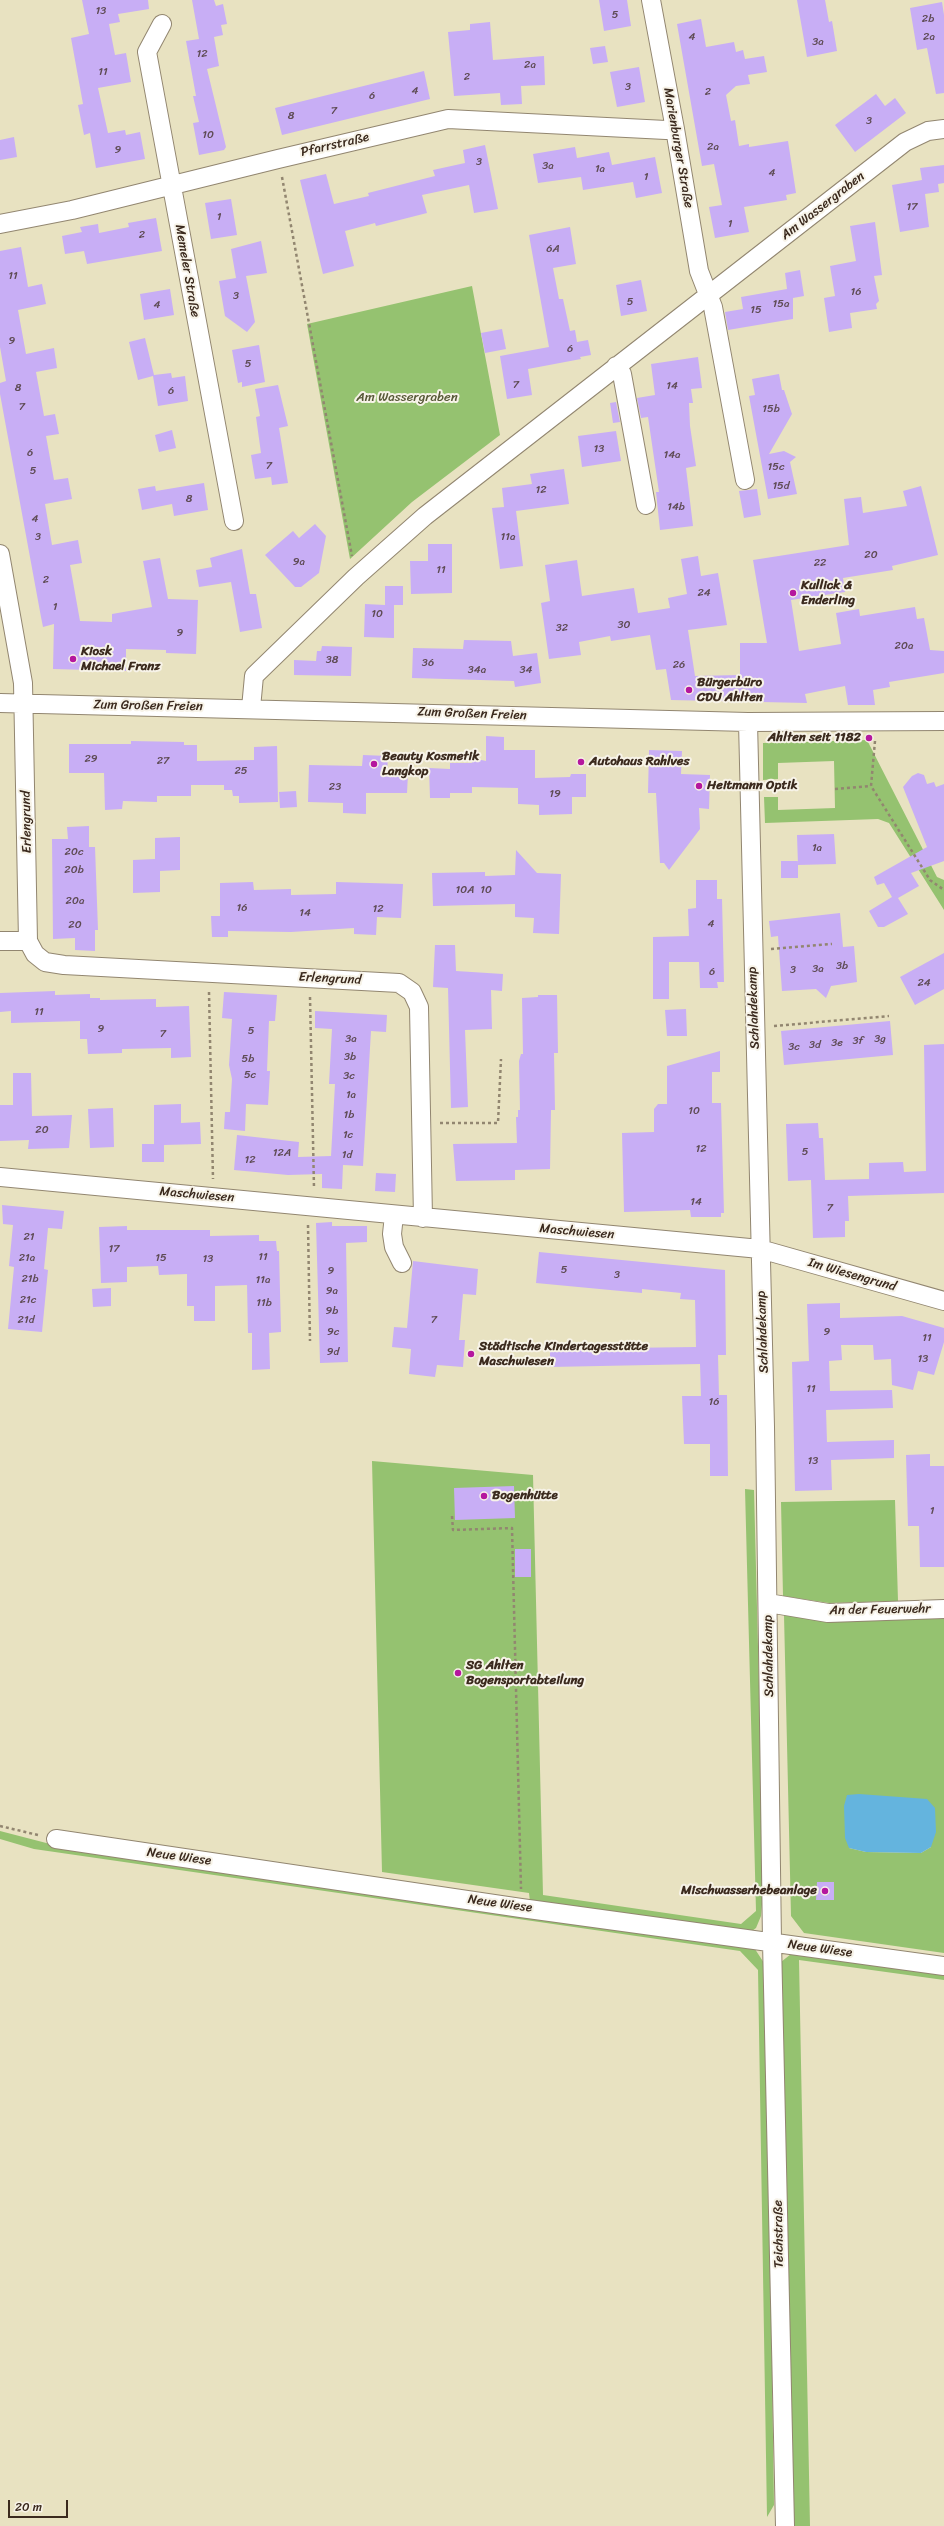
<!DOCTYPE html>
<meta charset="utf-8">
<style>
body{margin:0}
#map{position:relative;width:944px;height:2526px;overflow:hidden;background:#e8e2c1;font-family:Sriracha,sans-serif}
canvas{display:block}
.scale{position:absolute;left:8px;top:2500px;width:60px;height:18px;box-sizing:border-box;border:2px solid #3b2a1e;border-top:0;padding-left:5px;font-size:12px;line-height:14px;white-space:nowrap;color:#3b2a1e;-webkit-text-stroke:3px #f7f3e8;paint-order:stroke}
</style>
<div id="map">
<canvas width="944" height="2526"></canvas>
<div class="scale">20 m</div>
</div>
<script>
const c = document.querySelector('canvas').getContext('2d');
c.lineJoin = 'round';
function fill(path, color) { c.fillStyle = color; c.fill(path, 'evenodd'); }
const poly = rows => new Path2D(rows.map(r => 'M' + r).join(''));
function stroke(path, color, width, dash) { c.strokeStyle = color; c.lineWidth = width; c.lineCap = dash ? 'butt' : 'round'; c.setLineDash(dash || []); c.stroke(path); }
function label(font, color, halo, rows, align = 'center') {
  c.font = font + ' Sriracha,sans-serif'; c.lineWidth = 4; c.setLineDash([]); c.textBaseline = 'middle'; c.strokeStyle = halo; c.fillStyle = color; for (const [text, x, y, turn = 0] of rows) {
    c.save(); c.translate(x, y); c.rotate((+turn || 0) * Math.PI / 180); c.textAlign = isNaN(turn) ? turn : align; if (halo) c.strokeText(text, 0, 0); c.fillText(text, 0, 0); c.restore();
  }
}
fill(poly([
 [472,286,500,435,412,502,350,559,307,324],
 [867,740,937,877,944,880,944,910,889,823,878,819,765,823,764,797,778,797,778,810,835,808,834,761,778,763,778,779,763,780,763,743],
 [372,1461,533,1475,543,1895,741,1924,756,1911,745,1489,754,1490,764,1881,761,1916,756,1928,749,1933,530,1902,529,1893,382,1872],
 [895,1500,898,1601,829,1603,783,1596,781,1502],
 [784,1615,944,1617,944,1953,804,1933,791,1916],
 [931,1847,921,1853,866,1852,849,1848],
 [0,1831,54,1845,753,1946,764,1963,769,2165,774,2505,767,2517,758,1970,740,1951,34,1849,0,1839],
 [799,1953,944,1973,944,1980,799,1960,810,2526,794,2526,781,1962,791,1954]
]), '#95c270');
fill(poly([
 [859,1794,927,1799,935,1808,936,1832,931,1847,921,1853,866,1852,849,1848,845,1838,844,1806,847,1795]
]), '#64b4de');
fill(poly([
 [82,0,148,0,149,9,118,14,120,22,109,24,115,55,126,53,131,82,98,88,108,133,125,130,126,135,140,132,145,159,96,168,90,133,84,135,78,105,83,104,71,38,89,34],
 [192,0,214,0,216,6,223,4,227,24,221,25,223,35,214,37,219,66,207,69,226,147,224,150,199,155,193,123,199,122,193,96,196,96,186,41,199,39],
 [599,0,627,0,631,26,604,31],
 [797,0,825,0,829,22,832,21,837,51,807,57],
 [942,2,944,15,944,93,936,94,927,48,917,50,910,8],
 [701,19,706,47,734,42,736,52,743,50,745,59,764,56,767,72,748,75,750,84,736,86,726,95,731,121,735,120,739,146,749,144,749,147,788,141,796,193,786,195,787,200,744,207,749,232,715,238,709,207,722,205,714,164,702,166,677,24],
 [490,22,493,60,544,56,545,85,521,86,522,104,501,105,500,93,454,96,448,32,470,30,470,24],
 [605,46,608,62,593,64,590,48],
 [639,67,645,102,617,107,610,72],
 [424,71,430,99,282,135,275,108],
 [876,94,885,106,895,98,906,113,855,152,835,125],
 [14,137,17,157,0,160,0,140],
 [485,145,498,209,474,213,469,185,422,195,427,213,376,226,375,223,345,231,354,266,323,274,300,180,326,174,334,204,369,196,368,193,435,176,433,170,465,163,463,150],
 [575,147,577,158,609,152,612,165,655,157,662,193,636,198,633,182,583,190,581,177,538,183,533,154],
 [944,165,944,183,938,184,939,192,925,194,929,227,900,232,892,185,922,180,920,168],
 [231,199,237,235,211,239,205,203],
 [156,218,162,251,87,264,84,251,65,254,62,236,82,232,80,227,98,224,99,233,129,227,128,223],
 [875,222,882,275,874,276,879,301,876,304,877,309,850,313,852,328,829,332,824,298,835,296,830,266,856,261,850,226],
 [570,227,576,264,553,268,559,299,563,299,570,331,575,330,577,342,588,340,591,355,580,357,581,359,528,369,532,395,507,399,500,356,549,347,529,235],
 [261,241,267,273,246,276,255,322,247,332,225,316,219,281,236,278,231,249],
 [21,247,28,287,42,284,46,304,18,310,26,354,54,348,57,368,36,372,44,416,55,414,59,434,46,436,54,480,68,478,72,499,45,504,52,545,78,540,82,563,70,565,80,621,112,622,112,614,152,607,143,561,160,558,168,599,198,600,196,654,166,653,166,650,126,649,126,671,53,669,54,624,43,627,41,617,0,394,0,383,6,381,0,347,0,251],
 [800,270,804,296,793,298,793,319,728,330,725,312,743,309,741,297,787,289,785,273],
 [641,280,647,311,621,316,616,285],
 [170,289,174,315,144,320,140,294],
 [502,329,506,349,485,353,481,333],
 [145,338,154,375,171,373,172,378,185,376,188,401,158,406,153,376,138,380,129,342],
 [259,345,265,382,242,387,242,382,238,383,232,350],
 [698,357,702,388,691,389,693,403,689,403,690,426,696,466,686,468,693,526,660,530,656,492,659,492,648,417,641,418,637,398,655,395,651,364],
 [779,374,782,390,784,390,792,414,769,454,784,451,796,457,790,462,797,494,768,499,749,396,755,395,752,379],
 [278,385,288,426,279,428,288,483,272,485,271,477,255,479,251,455,261,453,256,417,260,416,255,389],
 [616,402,620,422,613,423,610,403],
 [172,430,176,448,159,452,155,435],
 [616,431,621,461,582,467,578,436],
 [564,469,569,504,516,511,523,566,500,569,492,508,504,507,502,488,532,484,530,474],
 [204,483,208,510,174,516,172,504,142,510,138,489,155,486,156,491],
 [921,486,938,555,892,566,893,570,843,578,845,592,791,600,799,651,841,644,836,613,859,609,860,616,915,607,917,619,924,618,930,650,944,651,944,673,889,682,890,687,873,690,875,705,848,705,845,686,805,694,807,703,671,700,666,669,656,670,650,635,611,641,610,636,579,642,581,655,549,659,541,603,550,601,545,565,577,560,582,596,634,588,638,613,670,608,668,598,687,594,681,559,698,556,701,576,718,573,727,625,688,630,695,676,740,675,740,643,767,643,753,560,849,545,844,499,861,497,863,513,907,506,903,491],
 [757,489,761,515,744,518,739,491],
 [315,524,326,536,319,573,301,587,295,587,265,555,293,531,299,538],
 [428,544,452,544,452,593,411,594,410,561,428,561],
 [242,549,250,594,256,594,262,628,240,632,231,582,199,587,196,570,212,567,210,558],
 [385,586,403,586,403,605,394,605,394,638,364,637,365,604,385,605],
 [464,640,511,641,513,656,537,653,541,683,515,687,514,681,412,678,413,648,463,649],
 [322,646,352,647,351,676,294,675,294,660,316,661,317,651,321,651],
 [486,736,504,737,504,750,535,750,535,778,570,777,571,774,586,774,586,797,572,797,572,814,539,815,539,805,518,804,518,788,472,787,472,793,450,793,450,798,430,798,429,768,450,769,450,763,472,763,472,758,486,761],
 [131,741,184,742,184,745,197,745,197,761,254,760,254,747,277,746,278,802,239,803,239,796,233,796,232,790,224,790,224,785,191,785,191,796,157,796,157,802,123,801,122,809,105,810,104,773,69,773,69,744,131,744],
 [649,750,682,751,681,774,710,775,709,809,699,808,700,829,669,870,664,863,660,863,656,793,648,793],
 [363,755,388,756,387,774,408,774,407,793,366,793,366,814,343,813,343,803,308,802,309,765,362,766],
 [918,773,924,775,927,784,934,782,936,787,944,784,944,861,911,873,919,886,898,898,908,914,884,927,878,927,869,911,892,897,884,883,877,885,874,877,927,847,903,787,912,776],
 [296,791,297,807,280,808,279,792],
 [89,826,89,847,95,847,98,930,95,930,95,951,75,950,75,938,53,939,52,839,68,839,67,827],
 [834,834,836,864,798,865,797,835],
 [180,837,180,870,160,871,160,892,133,893,133,860,155,859,155,838],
 [516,850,537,873,561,874,559,934,533,933,534,918,515,917,515,904,433,906,432,873,485,872,485,876,515,875],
 [781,861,798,861,798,878,781,878],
 [696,880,717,880,717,899,722,899,724,982,717,982,718,988,700,988,699,962,669,962,669,999,653,999,653,937,689,936,688,909,696,908],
 [253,882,254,890,291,889,291,895,336,894,336,882,403,884,401,918,377,917,376,935,354,934,354,928,291,932,228,931,228,937,212,937,211,916,220,916,220,883],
 [840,913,843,947,854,946,857,982,831,986,826,998,816,989,782,991,778,936,771,937,769,921],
 [435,945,455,945,456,971,503,974,502,991,491,990,492,1029,465,1030,468,1107,451,1108,448,988,433,987],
 [944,953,944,989,915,1005,900,977],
 [55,991,55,995,90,994,90,998,100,998,100,1000,156,999,156,1007,189,1006,191,1057,171,1058,171,1048,122,1049,122,1053,88,1054,87,1039,80,1039,80,1021,11,1023,11,1011,0,1012,0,993],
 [224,992,277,995,275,1021,269,1021,267,1071,270,1071,268,1105,246,1104,245,1131,224,1129,225,1112,230,1112,232,1079,229,1065,232,1019,222,1018],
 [538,995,557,995,558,1053,554,1053,555,1110,551,1110,550,1169,515,1170,515,1180,456,1181,453,1144,517,1143,516,1117,518,1117,518,1110,520,1110,519,1061,521,1054,523,1054,522,998,538,997],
 [686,1009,687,1036,667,1036,665,1010],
 [315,1011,387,1015,386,1032,371,1031,363,1166,343,1165,342,1189,322,1188,322,1174,288,1175,234,1170,237,1135,299,1142,298,1157,331,1156,335,1084,329,1084,332,1029,315,1028],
 [890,1021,893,1055,784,1065,781,1031],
 [944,1044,944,1193,848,1196,849,1221,845,1221,845,1237,813,1238,811,1180,788,1181,786,1124,818,1123,819,1138,823,1138,825,1180,869,1179,869,1163,903,1162,904,1172,926,1171,924,1045],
 [720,1051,720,1072,712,1072,712,1103,721,1103,724,1213,721,1213,721,1217,691,1217,690,1210,624,1212,622,1133,654,1132,654,1109,658,1104,667,1104,667,1066],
 [13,1073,31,1073,32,1116,72,1115,69,1148,28,1149,29,1140,0,1141,0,1105,13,1105],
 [181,1104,181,1123,200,1122,201,1144,164,1145,164,1162,142,1162,142,1144,154,1144,154,1105],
 [113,1108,114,1147,90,1148,88,1109],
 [376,1173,396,1174,395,1192,375,1191],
 [2,1205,64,1211,62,1229,48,1228,44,1269,48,1270,42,1332,8,1329,14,1267,9,1266,13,1225,3,1224],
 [332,1222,332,1226,367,1226,367,1242,346,1243,348,1362,320,1363,316,1223],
 [127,1226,127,1230,210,1230,210,1236,259,1235,259,1241,276,1241,277,1251,279,1251,281,1332,269,1333,270,1369,252,1370,252,1333,248,1333,247,1285,215,1286,215,1321,194,1321,194,1306,187,1306,187,1274,159,1275,158,1266,127,1267,127,1282,101,1283,99,1227],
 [539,1252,725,1270,726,1355,718,1355,719,1395,727,1395,728,1476,710,1476,710,1444,684,1444,682,1396,701,1396,700,1364,550,1367,550,1349,696,1347,695,1300,680,1299,681,1293,642,1289,642,1293,536,1283],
 [413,1261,478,1269,476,1295,463,1294,459,1340,465,1340,463,1367,437,1365,435,1377,409,1374,411,1349,392,1347,394,1327,407,1328],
 [111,1288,111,1306,93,1307,92,1289],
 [840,1303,840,1318,902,1316,944,1328,944,1342,934,1375,918,1371,913,1390,892,1385,891,1359,874,1360,873,1345,841,1345,842,1360,829,1361,830,1391,892,1390,893,1408,826,1410,827,1442,894,1440,894,1458,831,1460,832,1490,795,1491,792,1362,809,1361,807,1304],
 [930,1454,930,1466,944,1466,944,1567,920,1567,919,1526,908,1526,906,1455],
 [514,1486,515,1518,455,1520,454,1488],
 [515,1549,531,1549,531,1577,515,1577],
 [817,1882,834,1882,834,1900,816,1900]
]), '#c8aef5');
const street = poly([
 [651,0,675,129,699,271,713,307,745,480],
 [162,24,147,52,234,521],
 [0,224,72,210,278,159,448,119,666,130,675,129],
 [616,366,622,374,646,505],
 [0,554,23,683,28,941,35,954,45,962,64,965,399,983,412,992,419,1007,423,1218],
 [0,703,748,722,944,721],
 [251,708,254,676,356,577,425,516,905,142,928,131,944,129],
 [748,722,765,1427,772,1942,785,2526],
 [0,941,28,941],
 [0,1177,760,1249,944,1301],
 [394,1215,392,1234,394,1247,402,1263],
 [768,1603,828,1613,944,1609],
 [56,1839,521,1908,944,1966]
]);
stroke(street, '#928670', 20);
stroke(poly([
 [282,177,352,556],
 [875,741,871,786,930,880,944,890],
 [835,789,871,786],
 [771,949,832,944],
 [209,992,213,1179],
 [310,997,314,1188],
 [774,1026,889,1016],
 [440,1123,498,1123,501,1059],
 [308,1225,310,1341],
 [452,1516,453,1530,512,1528,521,1889],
 [0,1826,38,1835]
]), '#928670', 2.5, [3, 3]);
stroke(street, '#fff', 18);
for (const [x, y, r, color] of [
 [793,593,4,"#b5179e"],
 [73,659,4,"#b5179e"],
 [689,690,4,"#b5179e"],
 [869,738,4,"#b5179e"],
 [581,762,4,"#b5179e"],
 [374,764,4,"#b5179e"],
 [699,786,4,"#b5179e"],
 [471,1354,4,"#b5179e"],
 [484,1496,4,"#b5179e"],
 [458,1673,4,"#b5179e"],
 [825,1891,4,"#b5179e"]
]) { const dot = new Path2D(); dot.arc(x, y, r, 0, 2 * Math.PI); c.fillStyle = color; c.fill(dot); stroke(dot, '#f7f3e8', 1.5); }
label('11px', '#5e4b54', null, [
 ["13",101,11],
 ["5",615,15],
 ["2b",928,19],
 ["4",692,37],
 ["2a",929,37],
 ["3a",818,42],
 ["12",202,54],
 ["2a",530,65],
 ["11",103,72],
 ["2",467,77],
 ["3",628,87],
 ["4",415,91],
 ["2",708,92],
 ["6",372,96],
 ["7",334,111],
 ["8",291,116],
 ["3",869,121],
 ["10",208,135],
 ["2a",713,147],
 ["9",118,150],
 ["3",479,162],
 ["3a",548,166],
 ["1a",600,169],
 ["4",772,173],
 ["1",646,177],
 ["17",912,207],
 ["1",219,217],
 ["1",730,224],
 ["2",142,235],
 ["6A",553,249],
 ["11",13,276],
 ["16",856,292],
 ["3",236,296],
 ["5",630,302],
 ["15a",781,304],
 ["4",157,305],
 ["15",756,310],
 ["9",12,341],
 ["6",570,349],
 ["5",248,364],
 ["7",516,385],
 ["14",672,386],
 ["8",18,388],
 ["6",171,391],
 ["7",22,407],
 ["15b",771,409],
 ["13",599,449],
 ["6",30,453],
 ["14a",672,455],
 ["7",269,466],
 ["15c",776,467],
 ["5",33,471],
 ["15d",781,486],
 ["12",541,490],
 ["8",189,499],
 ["14b",676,507],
 ["4",35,519],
 ["3",38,537],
 ["11a",508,537],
 ["20",871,555],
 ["9a",299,562],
 ["22",820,563],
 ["11",441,570],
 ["2",46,580],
 ["24",704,593],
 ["1",55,607],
 ["10",377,614],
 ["30",624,625],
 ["32",562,628],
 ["9",180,633],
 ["20a",904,646],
 ["38",332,660],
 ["36",428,663],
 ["26",679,665],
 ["34a",477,670],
 ["34",526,670],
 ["29",91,759],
 ["27",163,761],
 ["25",241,771],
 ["23",335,787],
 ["19",555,794],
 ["1a",817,848],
 ["20c",74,852],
 ["20b",74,870],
 ["10A",465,890],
 ["10",486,890],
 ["20a",75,901],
 ["16",242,908],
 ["12",378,909],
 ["14",305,913],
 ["4",711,924],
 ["20",75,925],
 ["3b",842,966],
 ["3a",818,969],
 ["3",793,970],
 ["6",712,972],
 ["24",924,983],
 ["11",39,1012],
 ["9",101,1029],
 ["5",251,1031],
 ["7",163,1034],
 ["3a",351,1039],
 ["3g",880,1039],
 ["3f",858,1041],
 ["3e",837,1043],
 ["3d",815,1045],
 ["3c",794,1047],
 ["3b",350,1057],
 ["5b",248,1059],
 ["5c",250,1075],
 ["3c",349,1076],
 ["1a",351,1095],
 ["10",694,1111],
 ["1b",349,1115],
 ["20",42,1130],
 ["1c",348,1135],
 ["12",701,1149],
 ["5",805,1152],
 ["12A",282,1153],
 ["1d",347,1155],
 ["12",250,1160],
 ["14",696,1202],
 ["7",830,1208],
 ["21",29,1237],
 ["17",114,1249],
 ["11",263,1257],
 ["21a",27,1258],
 ["15",161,1258],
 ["13",208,1259],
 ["5",564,1270],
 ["9",331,1271],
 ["3",617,1275],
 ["21b",30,1279],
 ["11a",263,1280],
 ["9a",332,1291],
 ["21c",28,1300],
 ["11b",264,1303],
 ["9b",332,1311],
 ["21d",26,1320],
 ["7",434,1320],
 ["9c",333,1332],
 ["9",827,1332],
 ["11",927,1338],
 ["9d",333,1352],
 ["13",923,1359],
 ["11",811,1389],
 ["16",714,1402],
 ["13",813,1461],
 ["1",932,1511]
]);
label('13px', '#3b2a1e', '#f7f3e8', [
 ["Pfarrstraße",335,145,-13],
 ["Marienburger Straße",678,148,80],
 ["Am Wassergraben",823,206,-38],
 ["Memeler Straße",187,271,80],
 ["Zum Großen Freien",148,706,1],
 ["Zum Großen Freien",472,714,2],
 ["Erlengrund",27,822,-91],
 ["Erlengrund",330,979,3],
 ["Schlahdekamp",754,1008,-92],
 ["Maschwiesen",197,1195,5],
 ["Maschwiesen",577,1232,5],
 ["Im Wiesengrund",852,1275,16],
 ["Schlahdekamp",763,1332,-92],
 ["An der Feuerwehr",880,1610,-1],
 ["Schlahdekamp",769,1656,-91],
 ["Neue Wiese",179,1857,8],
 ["Neue Wiese",500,1904,8],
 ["Neue Wiese",820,1949,8],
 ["Teichstraße",779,2234,-91]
]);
label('13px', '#565837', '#f7f3e8', [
 ["Am Wassergraben",407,398]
]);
label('bold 13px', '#3b2a1e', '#f7f3e8', [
 ["Kullick &",801,586],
 ["Enderling",801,601],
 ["Kiosk",81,652],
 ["Michael Franz",81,667],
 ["Bürgerbüro",697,683],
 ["CDU Ahlten",697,698],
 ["Ahlten seit 1182",861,738,"right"],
 ["Beauty Kosmetik",382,757],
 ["Langkop",382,772],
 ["Autohaus Rahlves",589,762],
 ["Heitmann Optik",707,786],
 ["Städtische Kindertagesstätte",479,1347],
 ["Maschwiesen",479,1362],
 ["Bogenhütte",492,1496],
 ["SG Ahlten",466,1666],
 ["Bogensportabteilung",466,1681],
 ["Mischwasserhebeanlage",817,1891,"right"]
], 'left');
</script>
